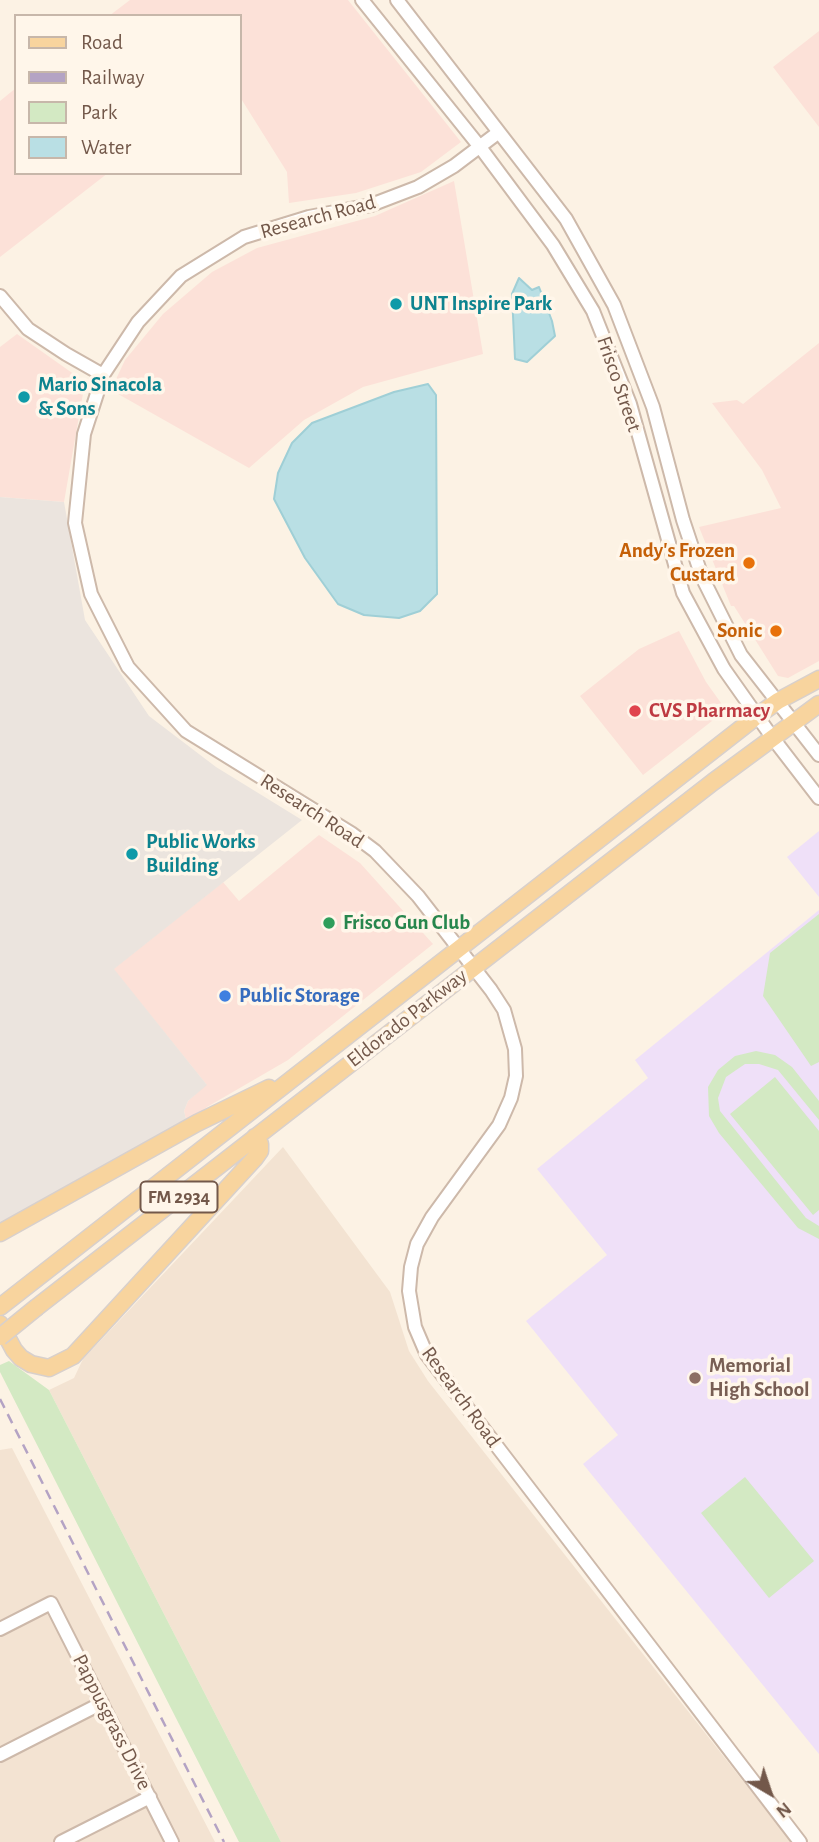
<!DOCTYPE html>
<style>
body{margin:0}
#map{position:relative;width:819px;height:1842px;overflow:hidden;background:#fcf2e4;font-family:"Alegreya Sans",sans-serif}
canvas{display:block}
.legend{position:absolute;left:14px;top:14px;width:228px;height:161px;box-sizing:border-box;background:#fff6ea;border:2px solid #c7b7aa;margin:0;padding:9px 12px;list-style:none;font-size:21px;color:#73584a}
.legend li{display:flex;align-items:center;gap:14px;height:35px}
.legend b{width:35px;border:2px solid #c7b7aa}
.north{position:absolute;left:735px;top:1758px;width:70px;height:70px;-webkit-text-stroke:5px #fff6ea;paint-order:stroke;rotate:141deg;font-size:19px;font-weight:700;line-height:28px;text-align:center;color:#73584a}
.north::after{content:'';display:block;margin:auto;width:24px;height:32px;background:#73584a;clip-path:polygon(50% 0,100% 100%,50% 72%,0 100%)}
</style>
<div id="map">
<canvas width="819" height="1842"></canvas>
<ul class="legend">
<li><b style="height:9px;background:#f8d49e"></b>Road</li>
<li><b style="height:9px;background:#b4a3c4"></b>Railway</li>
<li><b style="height:19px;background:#d3e9c3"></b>Park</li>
<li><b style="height:19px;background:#b9dfe4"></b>Water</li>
</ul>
<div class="north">N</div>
</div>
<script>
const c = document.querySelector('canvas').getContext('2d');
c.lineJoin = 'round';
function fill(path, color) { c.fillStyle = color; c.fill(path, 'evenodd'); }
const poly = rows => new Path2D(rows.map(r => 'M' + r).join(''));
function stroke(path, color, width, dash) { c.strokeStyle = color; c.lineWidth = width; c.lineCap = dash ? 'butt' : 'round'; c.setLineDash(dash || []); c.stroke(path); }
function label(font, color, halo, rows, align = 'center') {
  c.font = font + ' "Alegreya Sans",sans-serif'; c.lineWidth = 7; c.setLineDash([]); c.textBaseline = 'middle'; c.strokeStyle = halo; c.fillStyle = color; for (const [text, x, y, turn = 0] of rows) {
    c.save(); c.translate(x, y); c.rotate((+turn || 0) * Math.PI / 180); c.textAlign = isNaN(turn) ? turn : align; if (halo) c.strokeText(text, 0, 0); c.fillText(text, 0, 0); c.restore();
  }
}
fill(poly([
 [283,1147,390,1292,409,1351,428,1381,791,1842,281,1842,49,1390,74,1378,83,1359],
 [12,1448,215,1842,0,1842,0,1450]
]), '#f3e3d2');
fill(poly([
 [130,0,348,0,461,142,421,172,356,193,289,203,287,172,240,97,240,16,109,16],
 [819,31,819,127,773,67],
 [16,88,16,173,108,173,0,257,0,101],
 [454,181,483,354,363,387,304,420,249,468,111,390,125,360,163,314,212,272,257,248,375,216],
 [17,334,85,382,64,502,0,497,0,347],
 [819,343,819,661,788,678,778,676,734,606,731,606,699,527,781,508,762,470,712,403,737,400,743,404],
 [679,631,706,682,726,710,643,775,580,696,639,649],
 [319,835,360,863,433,944,288,1060,207,1107,187,1123,184,1111,188,1101,206,1084,113,969,223,882,239,901]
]), '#fce1d8');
fill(poly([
 [0,497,64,502,85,620,149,716,216,767,302,820,114,969,207,1085,188,1101,184,1111,187,1123,0,1224]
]), '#ebe4de');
fill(poly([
 [819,831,819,897,787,857],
 [819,910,819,1754,583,1464,618,1435,526,1321,607,1255,537,1169,648,1078,635,1060]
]), '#efe0f8');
fill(poly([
 [819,914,819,1062,811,1066,763,996,770,953],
 [756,1051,775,1055,792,1067,819,1101,819,1120,778,1070,759,1064,745,1064,726,1077,718,1098,720,1111,806,1218,819,1226,819,1239,798,1228,719,1133,709,1116,708,1087,718,1070,735,1056],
 [775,1077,819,1131,819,1210,813,1215,730,1114],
 [9,1361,49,1390,281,1842,239,1842,0,1372,0,1365],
 [745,1477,814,1561,769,1598,701,1513]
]), '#d3e9c3');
const water = poly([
 [519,278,532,290,539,287,552,321,555,336,527,362,515,359,512,294,519,278],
 [428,384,436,395,437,594,420,611,399,618,364,615,338,604,305,558,274,499,278,473,292,443,312,423,394,392,428,384]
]);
fill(water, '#b9dfe4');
stroke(water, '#9fcfd6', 2);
const minor = poly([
 [362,0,480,147,553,245,593,311,630,404,683,593,724,669,772,737,819,798],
 [397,0,566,219,614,305,653,407,683,520,702,577,741,655,819,755],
 [499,132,454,166,418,187,371,205,309,217,244,237,181,276,138,322,103,375,84,434,75,523,91,594,128,667,186,731,351,833,375,851,418,896,491,990,504,1010,515,1049,516,1076,511,1098,499,1125,432,1217,417,1244,411,1267,409,1291,415,1327,427,1355,800,1842],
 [0,296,28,329,66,354,103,375],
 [0,1629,51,1603,172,1842],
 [0,1755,102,1703],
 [61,1842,150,1797]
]);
const major = poly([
 [0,1233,197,1123,269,1088],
 [0,1307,757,716,778,701,819,679],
 [37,1307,713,782,819,704],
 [0,1324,14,1350,21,1358,31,1364,49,1368,73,1356,255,1158,260,1151,260,1144,255,1137]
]);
stroke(minor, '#cdb9aa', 16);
stroke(major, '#d8d0cc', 19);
stroke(minor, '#fff', 12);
stroke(major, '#f8d49e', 16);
stroke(poly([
 [0,1399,224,1842]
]), '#b4a3c4', 2.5, [10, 7]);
const majorBridge = poly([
 [0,1337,37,1307]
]);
stroke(majorBridge, '#d8d0cc', 19, []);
stroke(majorBridge, '#f8d49e', 16);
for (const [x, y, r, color] of [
 [396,304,7,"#0f9aa8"],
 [24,397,7,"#0f9aa8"],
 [749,563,7,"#e8710a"],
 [776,631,7,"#e8710a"],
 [635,711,7,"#e0444e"],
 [132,854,7,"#0f9aa8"],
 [329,923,7,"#2e9e5b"],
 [225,996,7,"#3f7fe0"],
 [695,1378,7,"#8d6e63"]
]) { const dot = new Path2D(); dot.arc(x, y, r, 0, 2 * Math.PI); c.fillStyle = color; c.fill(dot); stroke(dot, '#fff6ea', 2.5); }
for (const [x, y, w] of [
 [179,1197,77]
]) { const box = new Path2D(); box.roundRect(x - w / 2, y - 15.5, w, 31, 5); c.fillStyle = '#fff6ea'; c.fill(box); stroke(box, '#73584a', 2); }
label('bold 19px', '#73584a', null, [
 ["FM 2934",179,1197]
]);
label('21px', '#73584a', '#fff6ea', [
 ["Research Road",318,217,-15],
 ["Frisco Street",619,384,71],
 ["Research Road",312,811,33],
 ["Eldorado Parkway",407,1018,-38],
 ["Research Road",461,1397,54],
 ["Pappusgrass Drive",112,1722,63]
]);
label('bold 21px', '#0d838f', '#fff6ea', [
 ["UNT Inspire Park",410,304],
 ["Mario Sinacola",38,385],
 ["& Sons",38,409],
 ["Public Works",146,842],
 ["Building",146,866]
], 'left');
label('bold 21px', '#c56008', '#fff6ea', [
 ["Andy's Frozen",735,551],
 ["Custard",735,575],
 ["Sonic",762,631]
], 'right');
label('bold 21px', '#be3a42', '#fff6ea', [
 ["CVS Pharmacy",649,711]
], 'left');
label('bold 21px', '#27864d', '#fff6ea', [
 ["Frisco Gun Club",343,923]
], 'left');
label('bold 21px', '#366cbe', '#fff6ea', [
 ["Public Storage",239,996]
], 'left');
label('bold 21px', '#785e54', '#fff6ea', [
 ["Memorial",709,1366],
 ["High School",709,1390]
], 'left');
</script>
